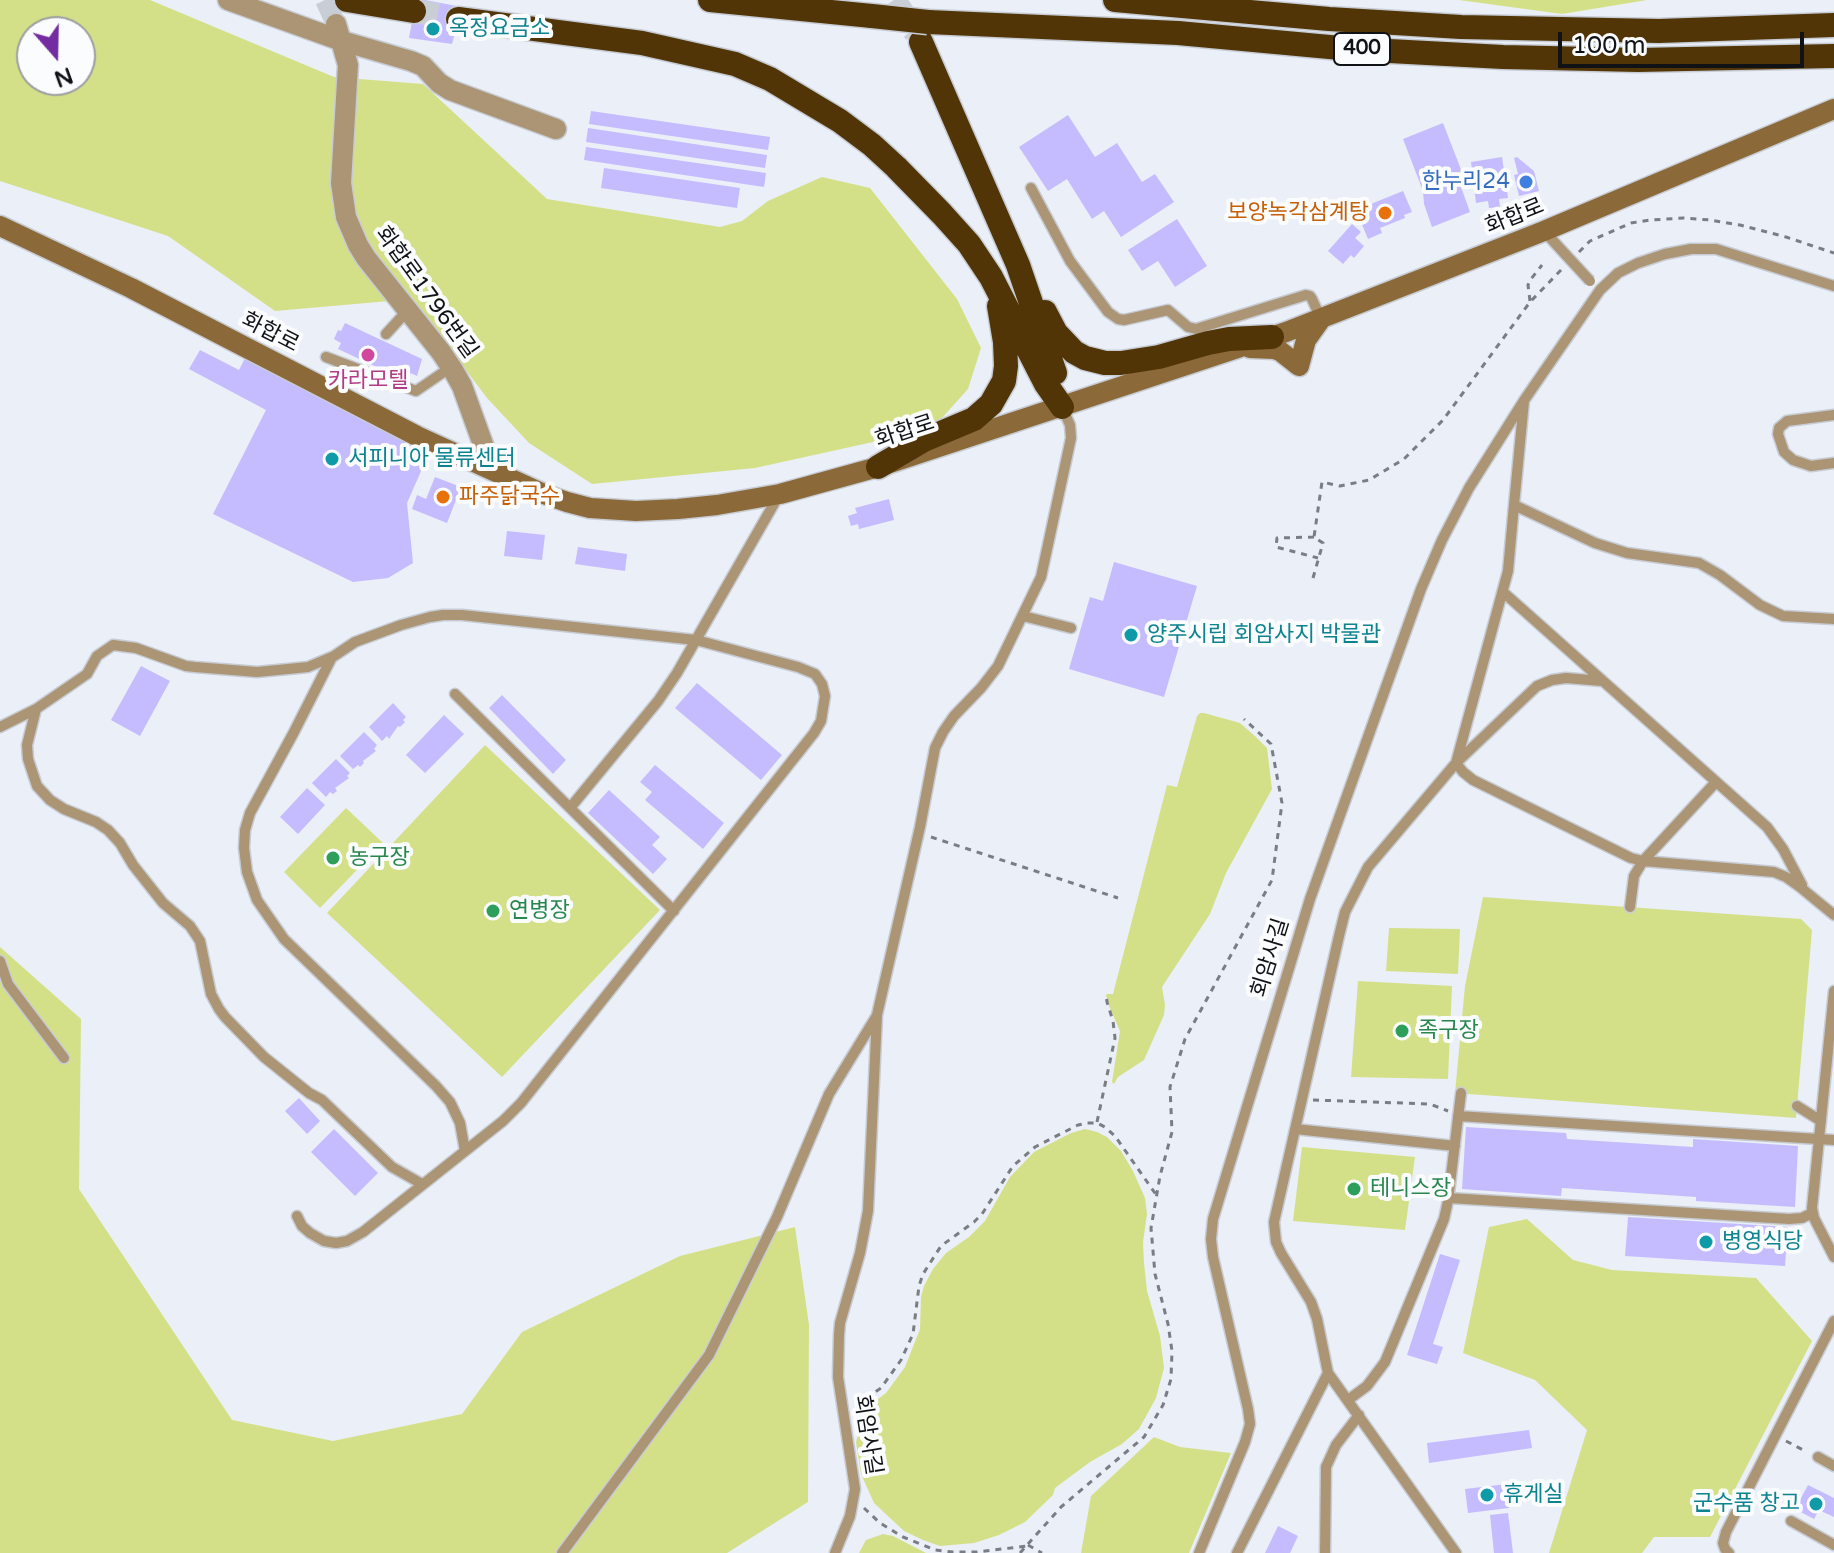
<!DOCTYPE html>
<meta charset="utf-8">
<style>
body{margin:0}
#map{position:relative;width:1834px;height:1553px;overflow:hidden;background:#eaeff8;font-family:"Varela Round",sans-serif}
canvas{display:block}
.north{position:absolute;left:16px;top:16px;width:80px;height:80px;box-sizing:border-box;background:#fbfcfe;border:2px solid #9d9ea1;border-radius:50%;rotate:160deg;font-size:22px;font-weight:700;line-height:32px;text-align:center;color:#101215}
.north::after{content:'';display:block;margin:auto;width:28px;height:36px;background:#742da0;clip-path:polygon(50% 0,100% 100%,50% 72%,0 100%)}
.scale{position:absolute;left:1558px;top:32px;width:246px;height:36px;box-sizing:border-box;border:4px solid #101215;border-top:0;padding-left:10px;font-size:24px;line-height:28px;white-space:nowrap;color:#101215;-webkit-text-stroke:6px #fbfcfe;paint-order:stroke}
</style>
<div id="map">
<canvas width="1834" height="1553"></canvas>
<div class="north">N</div>
<div class="scale">100 m</div>
</div>
<script>
const c = document.querySelector('canvas').getContext('2d');
c.lineJoin = 'round';
function fill(path, color) { c.fillStyle = color; c.fill(path, 'evenodd'); }
const poly = rows => new Path2D(rows.map(r => 'M' + r).join(''));
function stroke(path, color, width, dash) { c.strokeStyle = color; c.lineWidth = width; c.lineCap = dash ? 'butt' : 'round'; c.setLineDash(dash || []); c.stroke(path); }
function label(font, color, halo, rows, align = 'center') {
  c.font = font + ' "Varela Round","Noto Sans KR",sans-serif'; c.lineWidth = 8; c.setLineDash([]); c.textBaseline = 'middle'; c.strokeStyle = halo; c.fillStyle = color; for (const [text, x, y, turn = 0] of rows) {
    c.save(); c.translate(x, y); c.rotate((+turn || 0) * Math.PI / 180); c.textAlign = isNaN(turn) ? turn : align; if (halo) c.strokeText(text, 0, 0); c.fillText(text, 0, 0); c.restore();
  }
}
fill(poly([
 [0,0,150,0,334,77,423,84,547,199,720,227,742,221,768,201,822,177,870,188,957,299,981,348,968,389,932,429,755,468,592,484,529,443,487,398,412,299,275,311,168,236,0,181],
 [32,32,80,32,80,80,32,80],
 [1459,0,1647,0,1562,14],
 [1200,713,1204,713,1240,723,1256,737,1267,748,1272,789,1226,873,1210,914,1162,987,1165,1005,1164,1015,1144,1060,1118,1077,1114,1084,1112,1082,1120,1031,1109,1006,1106,995,1107,994,1113,994,1167,785,1177,787,1197,716],
 [485,745,660,910,502,1077,327,913],
 [346,808,383,843,320,908,284,872],
 [1483,897,1801,919,1812,930,1796,1118,1455,1093,1465,986],
 [1389,928,1460,929,1458,974,1386,971],
 [0,947,81,1019,79,1189,232,1420,333,1441,462,1414,522,1332,680,1256,795,1227,809,1325,808,1502,727,1553,0,1553],
 [1358,981,1452,986,1448,1079,1351,1077],
 [1085,1129,1097,1132,1107,1137,1121,1151,1133,1171,1145,1198,1147,1214,1143,1242,1144,1263,1147,1291,1160,1336,1164,1368,1156,1398,1139,1429,1122,1444,1090,1462,1055,1488,1053,1495,1025,1522,999,1535,974,1543,940,1546,923,1540,904,1531,874,1503,861,1474,856,1442,866,1408,886,1393,905,1367,920,1329,921,1297,924,1286,933,1269,946,1253,969,1237,985,1221,1010,1177,1034,1152,1071,1133],
 [1302,1147,1415,1157,1405,1230,1293,1221],
 [1527,1219,1573,1260,1612,1270,1756,1278,1812,1341,1710,1537,1654,1537,1642,1553,1549,1553,1587,1430,1535,1380,1463,1353,1489,1227],
 [1154,1437,1180,1447,1231,1453,1189,1553,1081,1553,1091,1496],
 [883,1534,893,1536,926,1553,859,1553,866,1540]
]), '#d4e088');
fill(poly([
 [416,0,425,0,462,7,452,44,409,38],
 [591,111,770,137,768,150,589,124],
 [1068,115,1095,157,1117,143,1142,182,1155,174,1174,202,1121,237,1104,211,1092,219,1067,179,1048,191,1019,147],
 [1443,123,1467,185,1461,187,1470,212,1432,227,1424,204,1423,191,1403,139],
 [588,128,767,155,765,168,586,142],
 [586,147,766,173,764,187,584,160],
 [1502,157,1508,198,1499,199,1500,207,1489,208,1488,201,1476,203,1471,162],
 [1517,157,1534,171,1539,191,1519,196,1514,175,1518,174,1514,158],
 [604,168,740,188,737,208,601,188],
 [1403,191,1412,212,1404,215,1405,218,1380,228,1382,233,1368,239,1356,210],
 [1177,219,1207,266,1175,287,1158,261,1142,271,1128,250],
 [1352,224,1361,232,1355,238,1364,246,1354,258,1351,255,1343,264,1328,251],
 [345,323,422,359,417,376,411,373,407,381,338,349,341,343,334,339,338,330,341,331],
 [200,350,239,370,245,358,422,448,422,469,407,503,413,563,388,578,353,582,213,514,266,410,189,369],
 [435,477,461,487,447,523,412,509,417,495,426,499],
 [889,499,894,520,859,529,858,524,851,526,848,516,857,513,855,508],
 [507,531,545,535,542,560,504,556],
 [578,547,627,554,625,571,575,564],
 [1114,562,1197,586,1164,697,1069,669,1090,597,1103,601],
 [141,666,170,681,140,736,111,720],
 [697,683,782,755,761,780,675,708],
 [502,695,566,760,553,774,489,708],
 [393,703,406,717,403,720,405,722,400,727,398,726,389,739,387,736,382,741,369,727],
 [444,715,464,734,425,773,406,755],
 [364,732,377,745,374,749,376,751,363,761,364,763,360,767,358,765,353,769,340,756],
 [336,759,350,773,347,776,349,778,335,788,337,791,333,794,330,792,326,797,312,783],
 [655,765,724,823,703,849,645,800,652,792,640,782],
 [307,788,325,805,298,834,280,817],
 [609,790,660,837,652,845,667,859,653,874,588,813],
 [299,1098,320,1121,307,1134,285,1111],
 [1466,1127,1566,1133,1567,1139,1693,1147,1693,1139,1798,1146,1795,1207,1696,1201,1696,1197,1562,1188,1561,1196,1462,1189],
 [334,1129,378,1173,355,1196,311,1152],
 [1628,1217,1788,1227,1785,1266,1625,1256],
 [1440,1254,1460,1260,1433,1344,1443,1347,1437,1364,1407,1355],
 [1529,1430,1532,1448,1429,1463,1427,1443],
 [1507,1484,1509,1508,1468,1513,1465,1489],
 [1808,1485,1834,1498,1834,1517,1819,1510,1814,1519,1795,1509],
 [1508,1513,1513,1553,1494,1553,1490,1515],
 [1278,1526,1298,1536,1290,1553,1265,1553]
]), '#c4bcfe');
stroke(poly([
 [325,0,336,24]
]), '#c9ced6', 20, [20, 10]);
stroke(poly([
 [894,0,916,33],
 [414,11,458,19]
]), '#c9ced6', 24, [24, 12]);
const lane = poly([
 [1031,188,1070,261,1108,312,1118,319,1124,320,1168,310,1188,327,1196,329,1306,295,1310,296,1312,299,1321,319],
 [1544,231,1566,255],
 [386,334,408,310],
 [326,357,416,391,451,367],
 [1524,401,1514,505,1595,543,1627,553,1699,563,1720,575,1760,605,1783,616,1834,619],
 [1834,415,1787,421,1779,428,1778,434,1784,452,1793,460,1811,466,1834,463],
 [1514,505,1508,571,1456,763,1463,772,1473,780,1631,858,1643,861,1774,872,1786,877,1800,887,1834,915],
 [1503,592,1767,827,1783,849,1802,885],
 [1023,616,1071,628],
 [332,657,294,732,250,813,245,830,244,848,247,872,257,900,284,939,436,1086,450,1102,460,1123,465,1151],
 [455,694,674,911],
 [0,727,36,709],
 [570,808,658,701,677,673,779,495],
 [1630,907,1634,876,1643,861,1716,782],
 [0,961,8,984,64,1058],
 [1834,991,1812,1208,1814,1218,1834,1257],
 [1797,1106,1821,1121],
 [1458,1116,1834,1140],
 [1295,1129,1455,1146],
 [1449,1198,1789,1219,1802,1218,1812,1213],
 [297,1216,302,1226,310,1233,324,1241,336,1243,347,1241,363,1232,479,1140,503,1121,521,1103,814,733,821,721,825,696,822,684,815,674,798,667,696,640,462,615,443,615,430,617,401,625,355,642,334,656,308,667,288,669,257,672,195,667,186,666,136,648,113,645,97,656,87,674,36,709,27,745,28,759,37,786,50,800,64,809,96,822,108,830,120,843,133,865,163,903,190,926,200,941,211,994,219,1009,225,1017,264,1057,309,1093,322,1100,392,1167,422,1184],
 [1348,1400,1367,1386,1385,1362,1444,1219,1448,1201,1461,1093],
 [1818,1457,1834,1466],
 [1791,1521,1834,1545],
 [562,1553,709,1355,777,1217,829,1094,876,1017],
 [835,1553,850,1516,855,1489,838,1377,839,1335,840,1323,860,1253,868,1211,877,1015,920,827,935,748,943,732,954,716,981,688,998,666,1041,577,1071,438,1070,425,1062,407],
 [1199,1553,1245,1442,1250,1424,1248,1409,1213,1257,1211,1239,1213,1219,1310,899,1421,589,1442,540,1469,488,1525,399,1600,290,1618,273,1638,263,1665,254,1691,249,1716,249,1834,286],
 [1237,1553,1328,1373],
 [1325,1553,1326,1467,1336,1445,1359,1415],
 [1456,1553,1328,1373,1317,1319,1311,1302,1281,1253,1276,1242,1274,1222,1339,936,1345,912,1368,867,1456,763,1537,686,1552,680,1566,678,1602,681],
 [1729,1553,1725,1549,1723,1543,1726,1532,1834,1321]
]);
const street = poly([
 [228,0,342,41,411,61,423,66,439,83,450,90,556,129],
 [336,24,348,65,341,183,346,217,358,245,366,258,441,352,453,370,462,386,484,447,491,460,505,477]
]);
const secondary = poly([
 [0,226,131,288,417,436,544,494,567,502,590,508,636,511,678,509,717,505,780,494,878,467,1286,332,1544,231,1834,109],
 [1250,348,1274,349,1280,351,1299,366,1306,340,1321,319]
]);
const highway = poly([
 [347,0,414,11],
 [710,0,872,16],
 [1115,0,1329,19,1461,27,1659,31,1834,25],
 [458,19,642,43,735,64,770,79,840,121,872,145,896,167,942,214,969,244,991,277,1046,384,1062,407],
 [928,22,1178,33,1351,49,1503,57,1638,60,1834,56],
 [921,42,1018,265,1055,373],
 [1045,312,1056,333,1074,352,1085,358,1105,363,1121,363,1159,357,1208,343,1229,339,1272,337],
 [878,467,924,440,974,419,991,404,1004,381,1006,366,1005,342,999,306]
]);
stroke(lane, '#c7ccd4', 13);
stroke(street, '#c7ccd4', 23);
stroke(secondary, '#c7ccd4', 23);
stroke(highway, '#c7ccd4', 27);
stroke(poly([
 [1579,252,1590,241,1631,223,1650,220,1684,218,1710,220,1740,225,1786,237,1834,253],
 [1530,301,1528,285,1531,279,1542,265],
 [1314,537,1277,538,1276,547,1318,558],
 [1313,578,1323,543,1314,537,1322,482,1340,486,1369,480,1404,459,1443,420,1530,302,1562,269],
 [931,837,1118,898],
 [1313,1100,1430,1104,1448,1111],
 [1097,1122,1115,1038,1113,1021,1107,1002,1106,993],
 [856,1405,881,1388,901,1360,913,1334,919,1286,923,1274,941,1246,974,1222,982,1214,1013,1166,1035,1147,1078,1125,1087,1123,1097,1123,1105,1127,1115,1136,1157,1196],
 [1786,1441,1807,1452],
 [864,1508,880,1523,903,1537,935,1550,953,1552,977,1552,1027,1546],
 [1028,1545,1042,1553],
 [1020,1553,1061,1507,1144,1437,1163,1405,1171,1379,1172,1351,1168,1324,1155,1274,1151,1228,1160,1176,1172,1132,1170,1087,1185,1039,1272,880,1282,803,1271,744,1244,719]
]), '#7a7d83', 3, [6, 6]);
stroke(lane, '#ac9575', 10);
stroke(street, '#ac9575', 20);
stroke(secondary, '#8b6938', 20);
stroke(highway, '#513507', 24);
const laneBridge = poly([
 [1566,255,1590,281]
]);
const highwayBridge = poly([
 [872,16,928,22]
]);
stroke(laneBridge, '#c7ccd4', 13, []);
stroke(highwayBridge, '#c7ccd4', 27, []);
stroke(laneBridge, '#ac9575', 10);
stroke(highwayBridge, '#513507', 24);
for (const [x, y, r, color] of [
 [433,29,8,"#0f9aa8"],
 [1526,182,8,"#3f7fe0"],
 [1385,213,8,"#e8710a"],
 [368,355,8,"#d1479c"],
 [332,459,8,"#0f9aa8"],
 [443,497,8,"#e8710a"],
 [1131,635,8,"#0f9aa8"],
 [333,858,8,"#2e9e5b"],
 [493,911,8,"#2e9e5b"],
 [1402,1031,8,"#2e9e5b"],
 [1354,1189,8,"#2e9e5b"],
 [1706,1242,8,"#0f9aa8"],
 [1487,1495,8,"#0f9aa8"],
 [1816,1504,8,"#0f9aa8"]
]) { const dot = new Path2D(); dot.arc(x, y, r, 0, 2 * Math.PI); c.fillStyle = color; c.fill(dot); stroke(dot, '#fbfcfe', 3); }
for (const [x, y, w] of [
 [1362,49,56]
]) { const box = new Path2D(); box.roundRect(x - w / 2, y - 16, w, 32, 6); c.fillStyle = '#fbfcfe'; c.fill(box); stroke(box, '#101215', 2); }
label('bold 20px', '#101215', null, [
 ["400",1362,49]
]);
label('22px', '#0d838f', '#fbfcfe', [
 ["옥정요금소",449,29],
 ["서피니아 물류센터",348,459],
 ["양주시립 회암사지 박물관",1147,635],
 ["병영식당",1722,1242],
 ["휴게실",1503,1495],
 ["군수품 창고",1800,1504,"right"]
], 'left');
label('22px', '#366cbe', '#fbfcfe', [
 ["한누리24",1510,182]
], 'right');
label('22px', '#c56008', '#fbfcfe', [
 ["보양녹각삼계탕",1369,213],
 ["파주닭국수",459,497,"left"]
], 'right');
label('22px', '#101215', '#fbfcfe', [
 ["화합로",1515,217,-22],
 ["화합로1796번길",426,293,54],
 ["화합로",270,333,27],
 ["화합로",905,432,-18],
 ["회암사길",1271,958,-73],
 ["회암사길",867,1435,81]
]);
label('22px', '#b23c85', '#fbfcfe', [
 ["카라모텔",368,381]
]);
label('22px', '#27864d', '#fbfcfe', [
 ["농구장",349,858],
 ["연병장",509,911],
 ["족구장",1418,1031],
 ["테니스장",1370,1189]
], 'left');
</script>
